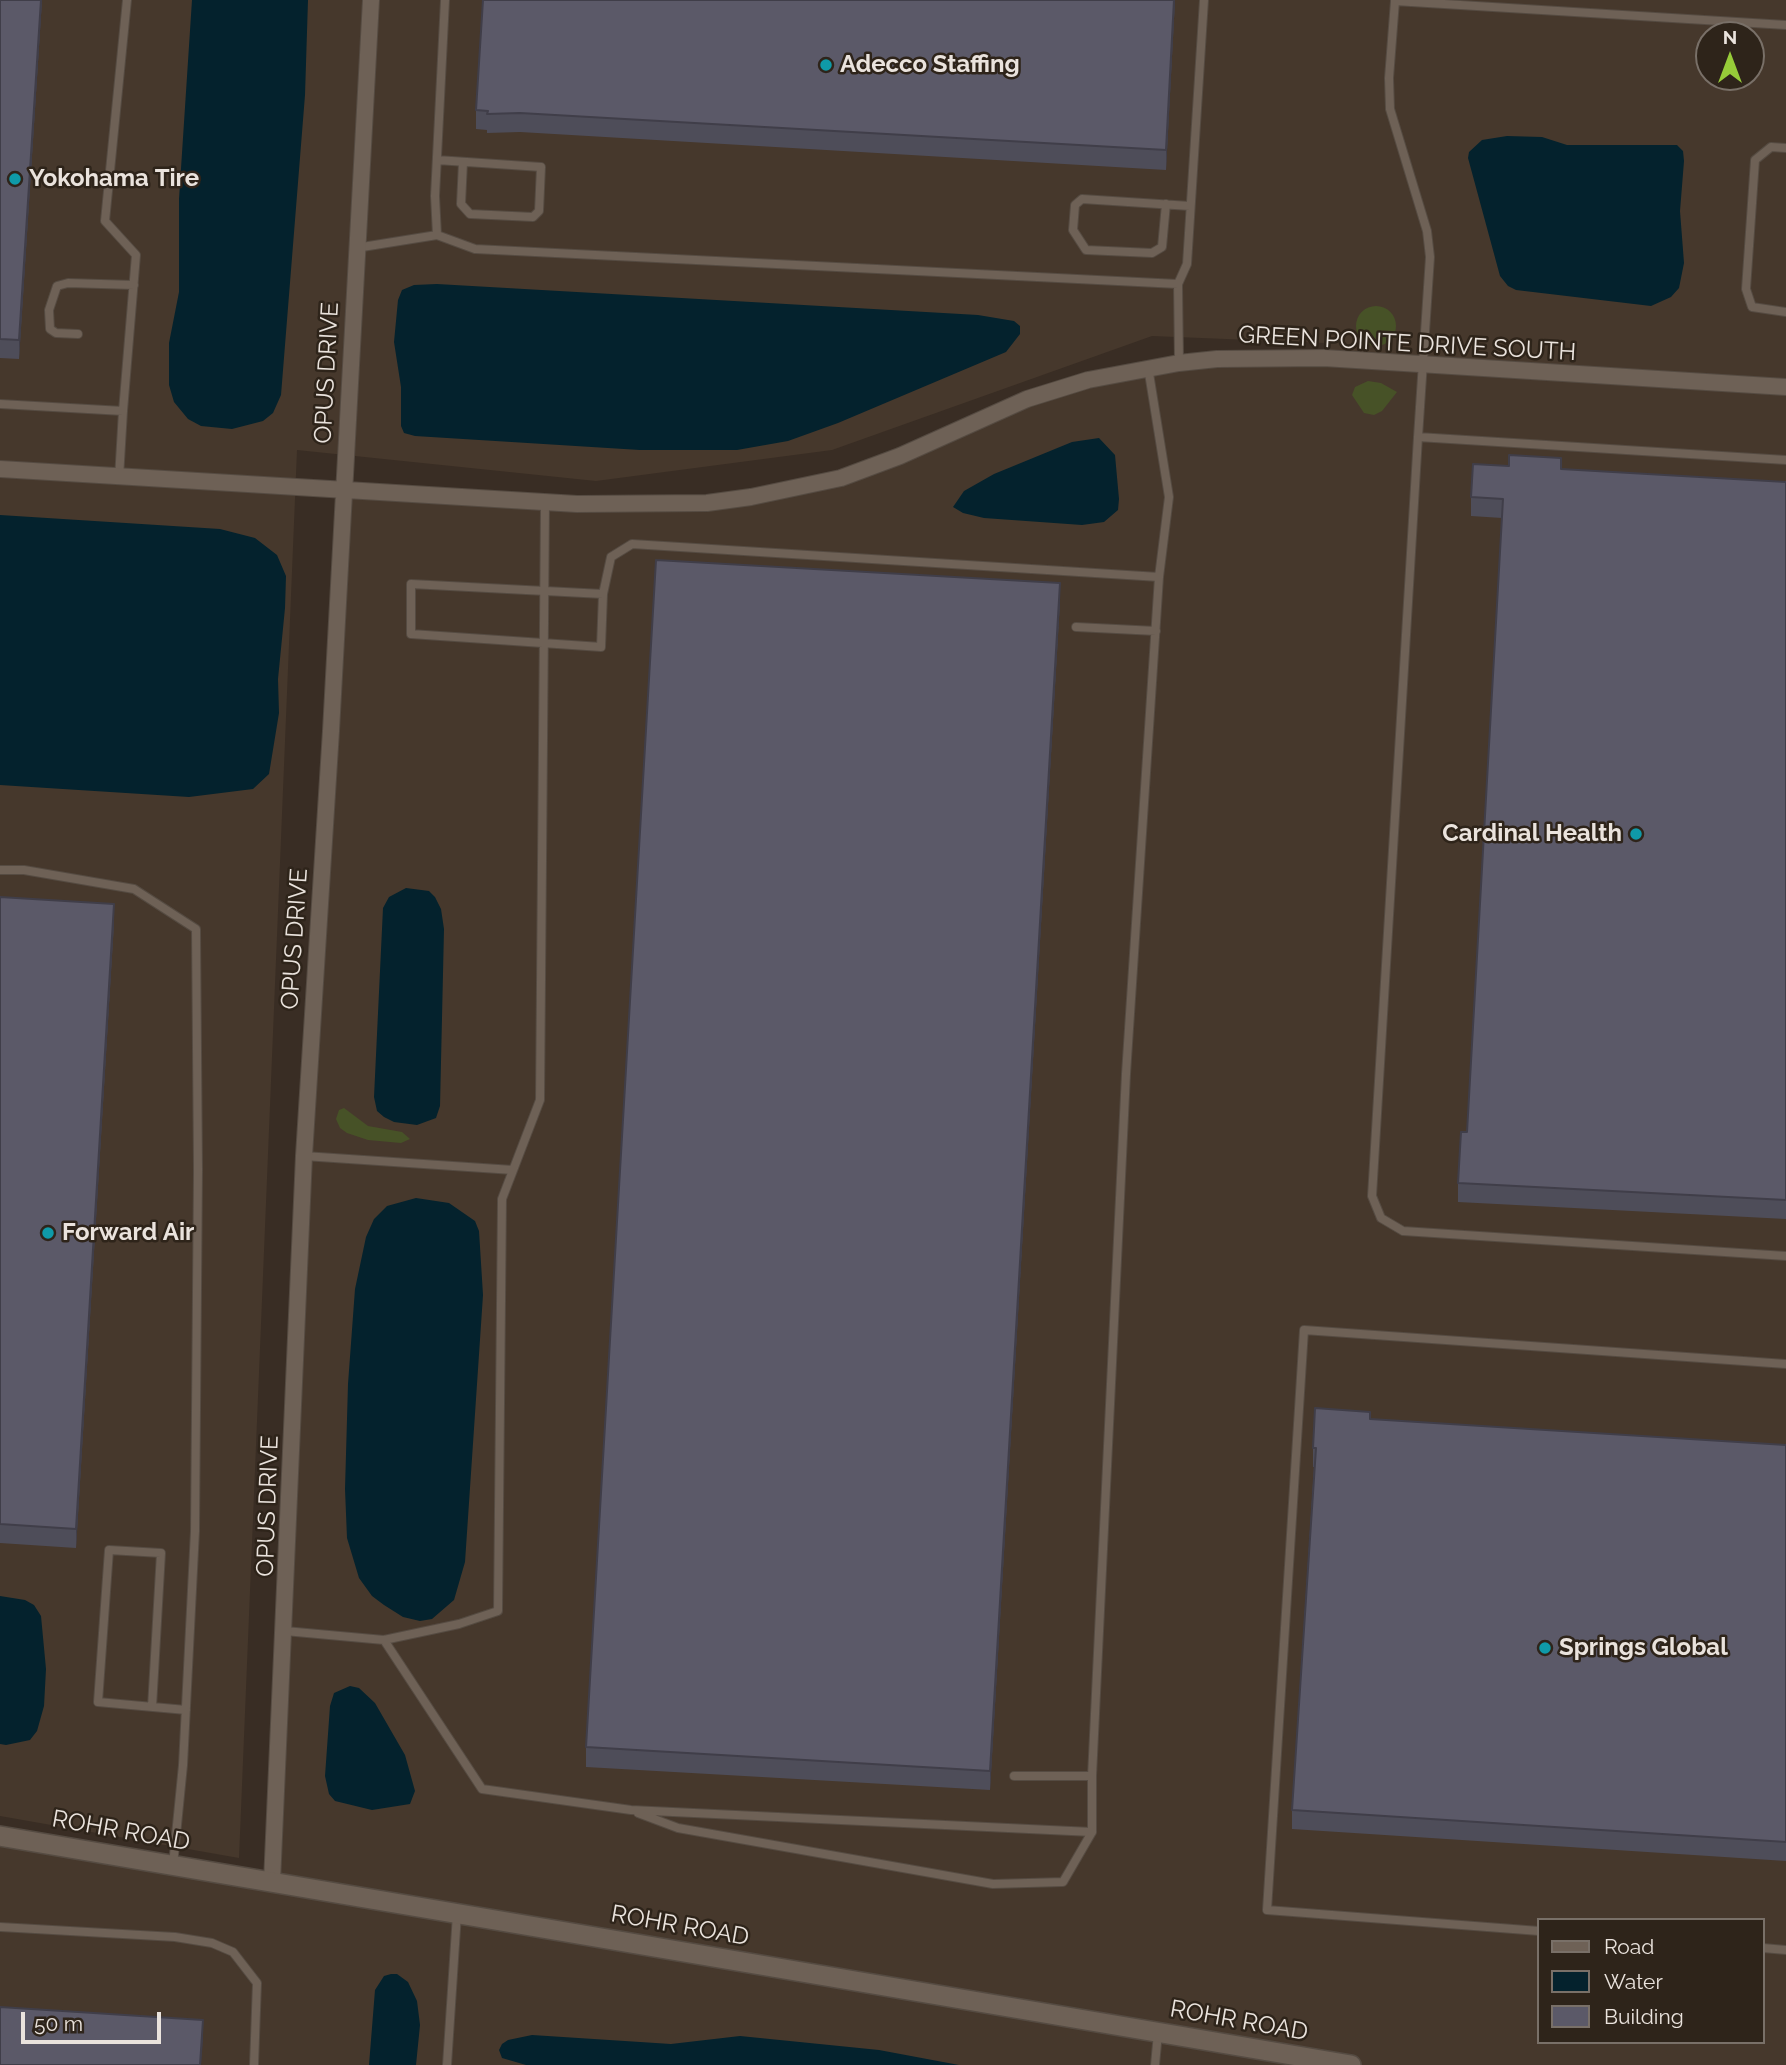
<!DOCTYPE html>
<style>
body{margin:0}
#map{position:relative;width:1786px;height:2065px;overflow:hidden;background:#392d24;font-family:Raleway,sans-serif}
canvas{display:block}
.legend{position:absolute;left:1537px;top:1918px;width:228px;height:126px;box-sizing:border-box;background:#2e241a;border:2px solid #797068;margin:0;padding:9px 12px;list-style:none;font-size:21px;color:#eae3dd}
.legend li{display:flex;align-items:center;gap:14px;height:35px}
.legend b{width:35px;border:2px solid #797068}
.north{position:absolute;left:1695px;top:21px;width:70px;height:70px;box-sizing:border-box;background:#2e241a;border:2px solid #797068;border-radius:50%;rotate:0deg;font-size:19px;font-weight:700;line-height:28px;text-align:center;color:#eae3dd}
.north::after{content:'';display:block;margin:auto;width:24px;height:32px;background:#97cc39;clip-path:polygon(50% 0,100% 100%,50% 72%,0 100%)}
.scale{position:absolute;left:21px;top:2012px;width:140px;height:32px;box-sizing:border-box;border:4px solid #eae3dd;border-top:0;padding-left:9px;font-size:21px;line-height:24px;white-space:nowrap;color:#eae3dd;-webkit-text-stroke:5px #2e241a;paint-order:stroke}
</style>
<div id="map">
<canvas width="1786" height="2065"></canvas>
<ul class="legend">
<li><b style="height:9px;background:#6e6156"></b>Road</li>
<li><b style="height:19px;background:#04222d"></b>Water</li>
<li><b style="height:19px;background:#5b5968"></b>Building</li>
</ul>
<div class="north">N</div>
<div class="scale">50 m</div>
</div>
<script>
const c = document.querySelector('canvas').getContext('2d');
c.lineJoin = 'round';
function fill(path, color) { c.fillStyle = color; c.fill(path, 'evenodd'); }
const poly = rows => new Path2D(rows.map(r => 'M' + r).join(''));
function stroke(path, color, width, dash) { c.strokeStyle = color; c.lineWidth = width; c.lineCap = dash ? 'butt' : 'round'; c.setLineDash(dash || []); c.stroke(path); }
function label(font, color, halo, rows, align = 'center') {
  c.font = font + ' Raleway,sans-serif'; c.lineWidth = 5; c.setLineDash([]); c.textBaseline = 'middle'; c.strokeStyle = halo; c.fillStyle = color; for (const [text, x, y, turn = 0] of rows) {
    c.save(); c.translate(x, y); c.rotate((+turn || 0) * Math.PI / 180); c.textAlign = isNaN(turn) ? turn : align; if (halo) c.strokeText(text, 0, 0); c.fillText(text, 0, 0); c.restore();
  }
}
fill(poly([
 [0,0,1786,0,1786,2065,0,2065,0,1836,272,1882,344,489,664,505,797,488,1027,399,1148,367,1325,358,1325,343,1152,336,832,450,596,481,297,450,239,1858,0,1816],
 [1709,35,1751,35,1751,77,1709,77],
 [1539,1920,1763,1920,1763,2042,1539,2042]
]), '#46382c');
fill(poly([
 '1356 326a20 20 0 1 1 40 0a20 20 0 1 1-40 0Z',
 [1368,381,1381,383,1397,392,1382,411,1374,415,1364,413,1352,395,1355,387],
 [344,1108,368,1126,402,1132,410,1139,401,1143,368,1140,347,1133,340,1128,336,1119,339,1110]
]), '#475227');
fill(poly([
 [192,0,308,0,305,95,281,395,273,413,263,421,232,429,201,426,188,419,174,402,169,385,169,343,179,292,179,199],
 [1507,136,1542,137,1567,145,1677,145,1683,151,1684,161,1680,211,1684,263,1679,288,1671,297,1651,306,1516,290,1508,286,1500,276,1468,158,1469,152,1482,140],
 [437,284,978,315,1014,321,1020,326,1020,334,1006,352,838,423,788,441,737,450,640,450,415,436,404,433,401,426,401,387,394,342,398,300,402,290,414,285],
 [1099,438,1115,455,1119,499,1118,510,1104,522,1082,525,984,518,963,513,953,507,964,491,994,474,1072,442],
 [0,515,220,529,255,538,277,555,286,576,285,608,278,679,279,713,269,774,253,789,189,797,0,785],
 [406,888,429,891,435,897,441,909,444,929,440,1106,436,1118,417,1125,394,1122,384,1117,377,1111,374,1097,383,908,389,897],
 [416,1198,449,1203,475,1221,479,1231,483,1295,465,1562,454,1600,432,1619,420,1621,403,1617,384,1605,372,1596,359,1578,347,1538,345,1489,348,1384,355,1289,366,1237,374,1219,387,1206],
 [0,1596,25,1600,34,1605,41,1616,46,1669,44,1706,37,1731,30,1740,6,1745,0,1744],
 [350,1686,359,1688,375,1703,405,1755,415,1791,410,1804,372,1810,335,1801,329,1794,325,1776,330,1706,334,1693],
 [391,1974,397,1974,408,1982,417,2001,420,2025,416,2065,369,2065,375,1990,384,1976],
 [532,2035,671,2044,740,2036,879,2050,959,2065,526,2065,502,2058,499,2050,502,2044,508,2040]
]), '#04222d');
const service = poly([
 [445,0,435,196,437,235,475,249,1178,284],
 [1786,25,1395,1,1389,78,1390,109,1427,231,1430,257,1418,437,1786,460],
 [1786,148,1771,147,1755,160,1746,289,1752,307,1786,312],
 [437,160,541,167,539,211,533,217,470,214,461,204,463,162],
 [1166,204,1162,247,1152,253,1086,250,1073,230,1075,205,1082,199,1190,206],
 [356,248,437,235],
 [78,334,56,333,50,329,49,310,57,286,68,283,134,285],
 [1179,363,1178,284,1187,264,1204,0],
 [0,404,123,411,136,255,105,221,127,0],
 [1418,437,1372,1196,1381,1218,1403,1231,1786,1256],
 [119,478,123,411],
 [603,594,601,647,411,634,411,584,603,594,611,557,632,544,1159,577,1169,497,1148,367],
 [1076,627,1156,631],
 [0,870,24,870,134,889,196,929,198,1170,195,1531,183,1765,173,1865],
 [304,1156,513,1170],
 [285,1631,384,1640,459,1624,498,1611,502,1199,540,1100,545,503],
 [384,1640,482,1789,631,1810,1092,1832,1092,1776,1014,1776],
 [152,1707,161,1553,109,1550,98,1702,186,1710],
 [1092,1776,1126,1074,1159,577],
 [638,1813,678,1828,993,1884,1063,1882,1092,1832],
 [0,1927,175,1937,212,1943,233,1952,257,1983,254,2065],
 [1539,1931,1267,1910,1304,1330,1786,1364],
 [1763,1948,1786,1950],
 [447,2065,457,1914],
 [1155,2065,1158,2033]
]);
const minor = poly([
 [0,469,577,504,707,503,751,497,841,478,900,456,1027,399,1088,380,1179,363,1217,359,1324,358,1786,387],
 [272,1882,304,1156,331,731,371,0]
]);
const tertiary = poly([
 [0,1836,1351,2065]
]);
stroke(service, '#554b42', 10);
stroke(minor, '#554b42', 18);
stroke(tertiary, '#554b42', 22);
stroke(service, '#6e6156', 8);
stroke(minor, '#6e6156', 16);
stroke(tertiary, '#6e6156', 19);
fill(poly([
 [0,0,42,0,19,359,0,358],
 [483,0,1175,0,1166,170,520,132,487,133,487,130,476,129,476,110],
 [1509,466,1786,482,1786,1219,1458,1202,1458,1183,1467,1132,1502,518,1471,516,1471,497],
 [1060,602,990,1790,586,1767,586,1747],
 [0,897,114,923,76,1548,0,1543],
 [1370,1419,1786,1445,1786,1861,1292,1829,1292,1810,1314,1467,1313,1467,1313,1448]
]), '#4e4d59');
fill(poly([
 [41,0,42,0,19,359,19,340],
 [1174,0,1175,0,1166,170,1166,150],
 [1060,583,1060,602,990,1790,990,1771],
 [114,904,114,923,76,1548,76,1529],
 [203,2020,203,2040,201,2065,200,2065]
]), '#403e49');
const building = poly([
 [0,0,41,0,19,340,0,339,0,0],
 [483,0,1174,0,1166,150,520,113,487,114,488,111,476,110,483,0],
 [1509,455,1561,458,1561,469,1786,482,1786,1200,1458,1183,1461,1132,1467,1132,1503,499,1471,497,1473,464,1509,466,1509,455],
 [656,560,1060,583,990,1771,586,1747,656,560],
 [0,897,114,904,76,1529,0,1524,0,897],
 [1315,1408,1370,1412,1370,1419,1786,1445,1786,1842,1292,1810,1316,1448,1313,1448,1315,1408],
 [0,2007,203,2020,200,2065,0,2065,0,2007]
]);
fill(building, '#5b5968');
stroke(building, '#403e49', 2);
for (const [x, y, r, color] of [
 [826,65,7,"#0f9aa8"],
 [15,179,7,"#0f9aa8"],
 [1636,834,7,"#0f9aa8"],
 [48,1233,7,"#0f9aa8"],
 [1545,1648,7,"#0f9aa8"]
]) { const dot = new Path2D(); dot.arc(x, y, r, 0, 2 * Math.PI); c.fillStyle = color; c.fill(dot); stroke(dot, '#2e241a', 2.5); }
label('bold 24px', '#eae3dd', '#2e241a', [
 ["Adecco Staffing",840,65],
 ["Yokohama Tire",29,179],
 ["Cardinal Health",1622,834,"right"],
 ["Forward Air",62,1233],
 ["Springs Global",1559,1648]
], 'left');
label('24px', '#eae3dd', '#2e241a', [
 ["GREEN POINTE DRIVE SOUTH",1407,344,3],
 ["OPUS DRIVE",327,373,-87],
 ["OPUS DRIVE",295,939,-86],
 ["OPUS DRIVE",268,1506,-88],
 ["ROHR ROAD",121,1831,10],
 ["ROHR ROAD",680,1926,10],
 ["ROHR ROAD",1239,2021,10]
]);
</script>
